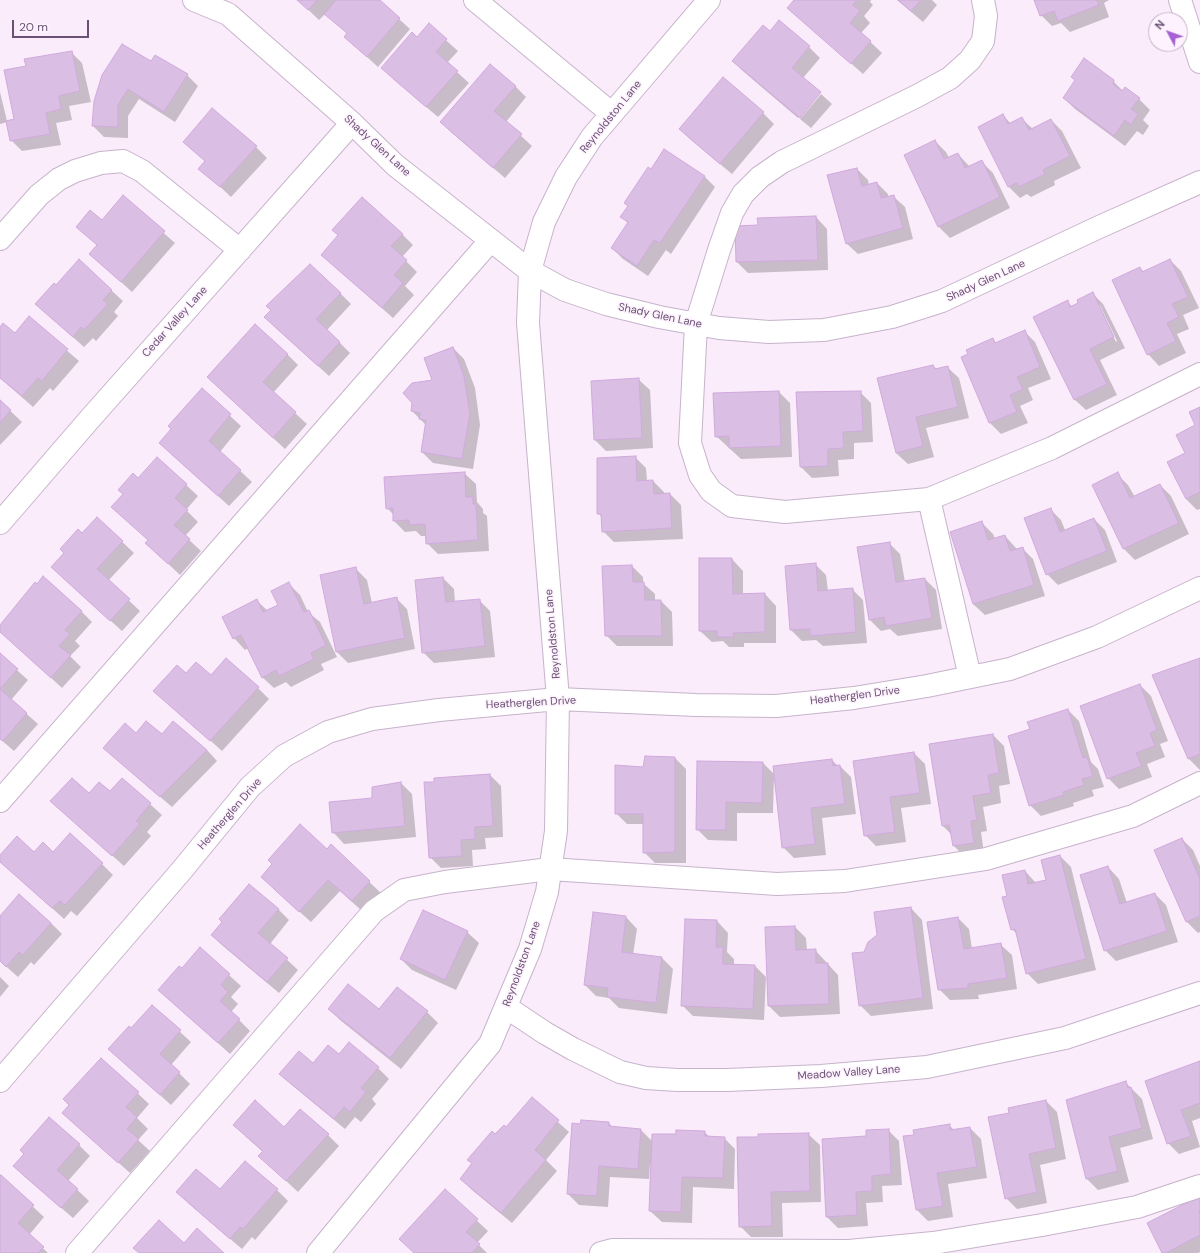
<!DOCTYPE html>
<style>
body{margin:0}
#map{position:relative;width:1200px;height:1253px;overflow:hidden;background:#faecfa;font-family:"DM Sans",sans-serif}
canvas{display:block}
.north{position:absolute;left:1148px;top:12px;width:40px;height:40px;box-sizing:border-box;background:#fdf2fd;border:1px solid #c2b2c6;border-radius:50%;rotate:311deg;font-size:11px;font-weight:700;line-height:16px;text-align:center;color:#6a5173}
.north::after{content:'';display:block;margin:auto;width:14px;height:18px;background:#a661d5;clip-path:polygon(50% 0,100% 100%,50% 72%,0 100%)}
.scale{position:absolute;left:12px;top:20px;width:77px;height:18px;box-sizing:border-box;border:2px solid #6a5173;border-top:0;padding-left:5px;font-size:12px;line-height:14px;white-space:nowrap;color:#6a5173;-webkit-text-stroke:3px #fdf2fd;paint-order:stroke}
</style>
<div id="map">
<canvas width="1200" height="1253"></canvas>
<div class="north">N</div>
<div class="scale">20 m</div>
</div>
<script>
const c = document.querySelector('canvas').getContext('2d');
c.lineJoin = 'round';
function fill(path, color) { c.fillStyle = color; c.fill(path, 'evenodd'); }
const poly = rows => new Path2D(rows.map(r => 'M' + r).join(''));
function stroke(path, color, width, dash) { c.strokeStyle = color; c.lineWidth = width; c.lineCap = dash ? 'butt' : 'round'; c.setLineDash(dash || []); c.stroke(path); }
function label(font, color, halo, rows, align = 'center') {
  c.font = font + ' "DM Sans",sans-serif'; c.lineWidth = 3; c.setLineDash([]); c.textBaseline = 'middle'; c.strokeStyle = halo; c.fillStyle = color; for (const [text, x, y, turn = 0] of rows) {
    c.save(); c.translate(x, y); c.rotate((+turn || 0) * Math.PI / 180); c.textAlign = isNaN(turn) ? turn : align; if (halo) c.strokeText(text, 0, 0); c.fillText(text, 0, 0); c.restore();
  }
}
fill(poly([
 [298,0,378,0,410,29,378,67,345,37,348,34,325,14,319,20],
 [795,0,871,0,870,2,873,5,864,16,870,23,861,33,882,53,863,74,788,8],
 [897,0,932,0,937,5,923,22],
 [1035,0,1109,0,1104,3,1109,17,1070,32,1061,23,1052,26,1041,15],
 [429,25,458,51,447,63,469,83,438,117,393,79,417,38],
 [770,32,809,47,820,58,803,78,820,92,798,118,744,72,733,61],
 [71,52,82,63,91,102,69,106,72,120,56,123,61,145,22,151,11,140,8,122,0,124,0,92,7,121,16,120,27,67],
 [152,62,187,75,198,86,175,122,139,99,128,116,128,138,104,137,93,126,95,101],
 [1113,81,1123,91,1125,88,1139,99,1150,110,1143,120,1149,126,1143,135,1137,131,1125,146,1075,109,1064,98],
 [515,86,526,97,506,122,532,146,505,178,452,133,441,122],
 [821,94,832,104,811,128,800,119],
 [212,109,256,147,267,158,231,197,200,168,206,162,184,142],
 [763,113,774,124,732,174,691,140,680,129],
 [1003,115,1011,124,1022,119,1033,129,1051,120,1062,131,1081,168,1054,181,1055,185,1031,197,1027,194,1020,198,1009,187,979,128],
 [935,141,946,152,949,158,958,154,970,167,982,162,993,173,1010,208,950,238,939,227,905,155],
 [857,169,868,180,869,185,877,183,888,194,888,197,893,196,905,207,913,239,858,254,846,243],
 [651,171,704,176,715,187,671,254,666,250,648,276,623,259,612,248,629,224,622,217],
 [123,197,175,243,132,292,90,254,98,245,102,221],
 [816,217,827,229,828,270,748,273,737,262,759,226,759,219],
 [402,234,413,245,402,257,417,272,405,286,414,295,393,318,334,266],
 [1170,260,1181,271,1199,308,1183,315,1189,329,1177,334,1186,353,1159,366,1148,354,1140,268,1144,272],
 [79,261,123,301,114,312,118,316,96,341,93,338,84,347,48,315,56,286],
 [340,293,351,304,327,330,350,353,329,376,276,328],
 [1092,293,1103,304,1125,348,1100,360,1117,395,1086,410,1074,399,1067,302,1073,307],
 [1098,305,1100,305,1117,341,1116,342],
 [29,318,79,361,53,391,50,388,33,407,0,378,0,329,15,335],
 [1024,331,1035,342,1051,379,1028,388,1033,400,1020,406,1028,423,1001,434,990,423,970,355,992,339,996,343],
 [453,348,464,359,475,388,480,425,473,469,433,463,422,452,427,426,412,411,413,403,434,381],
 [287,354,298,365,273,393,307,424,285,449,219,388],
 [933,366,937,369,947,367,959,378,969,418,926,428,934,457,908,464,896,453],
 [638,379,650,390,653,448,606,451,595,440],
 [202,390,241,426,220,452,252,482,229,506,171,454,172,429],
 [779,392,790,403,792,457,741,459,716,436],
 [860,392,871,403,873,442,854,443,854,459,838,460,839,476,812,478,801,467],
 [0,401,22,422,0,445],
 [1200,408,1200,509,1197,510,1186,499,1186,453,1197,425],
 [635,457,646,468,647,481,653,481,664,492,664,494,670,494,681,505,683,539,614,542,603,531,603,518,598,513],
 [157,458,198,496,186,510,198,522,185,536,201,551,180,575,146,543,149,540,124,494],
 [464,473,476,484,477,502,483,509,483,513,487,516,489,551,438,554,427,543,427,536,421,536,416,531,405,532,394,521,394,515,387,508],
 [1117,474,1128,485,1135,497,1160,485,1171,496,1189,534,1135,560,1124,549],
 [1050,509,1061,520,1065,530,1094,519,1105,530,1117,562,1058,585,1047,574],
 [97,518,134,553,108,581,140,611,122,631,63,578,82,534],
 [982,523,993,534,995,539,1005,536,1016,548,1017,550,1022,548,1033,559,1045,596,985,615,973,604],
 [889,543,900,554,905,582,925,579,936,590,942,629,898,636,890,629,881,631,870,620],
 [700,559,732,559,743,571,743,595,765,594,776,606,776,643,744,643,744,647,729,647,723,641,712,642,700,631],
 [815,564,826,575,828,591,852,589,863,600,867,643,823,646,816,640,802,641,791,630],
 [632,566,643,577,643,583,655,594,655,601,661,601,672,612,673,646,617,646,606,635],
 [356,569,367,580,372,603,396,598,407,609,415,649,348,663,337,652],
 [443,578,454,589,455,602,479,600,490,611,495,657,434,663,423,652],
 [289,584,300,595,308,612,320,622,337,657,321,664,324,670,291,687,286,682,274,688,262,677,248,648,245,650,234,638,257,601,268,611,279,605],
 [37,586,81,611,92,622,75,641,80,646,70,656,81,667,62,688,0,631,0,626],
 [0,655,28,680,11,700,38,724,14,751,0,739],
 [1200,659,1200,770,1189,759,1153,676],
 [187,674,211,676,258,688,269,699,222,751,155,691],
 [1140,685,1151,696,1168,741,1160,744,1165,757,1147,764,1152,777,1119,789,1108,778],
 [1068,710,1079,721,1091,762,1098,769,1104,787,1092,790,1094,796,1073,803,1074,806,1041,816,1030,805,1031,730],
 [136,735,162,736,207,750,217,761,172,807,116,759],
 [993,735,1004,746,1010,784,999,786,1001,803,983,807,987,831,981,832,984,854,965,857,954,846,952,835,943,826,930,745],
 [914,753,925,764,931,804,901,808,906,842,876,846,865,835],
 [675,758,686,769,686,863,655,863,644,852,644,824,627,824,616,813,644,768],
 [832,760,838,766,840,766,851,777,856,814,822,818,826,855,794,858,783,847,775,776,774,776,773,813,737,813,737,841,708,840,697,829,763,763,775,775],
 [490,775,501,786,503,837,485,838,486,849,472,850,473,866,441,868,430,857],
 [122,779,162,815,147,832,151,836,124,866,63,812,89,794,110,793],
 [401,783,412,794,416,837,344,844,333,832,374,799],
 [1182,839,1193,850,1200,866,1200,932,1198,933,1187,922,1156,850],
 [331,846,381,893,363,912,340,891,311,922,273,888,327,850],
 [35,853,53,853,102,864,113,875,77,916,71,911,64,919,0,861,0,857],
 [1060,856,1071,867,1096,970,1038,984,1027,973,1018,935,1012,929,1025,871,1036,883,1047,880],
 [1108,867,1119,879,1127,903,1155,894,1166,905,1178,942,1116,961,1105,950],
 [911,908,922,920,933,1009,871,1016,860,1005,865,953],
 [278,909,289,920,270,944,298,970,279,993,223,946,212,935],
 [626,917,637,929,633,955,662,958,673,969,667,1014,619,1008,609,998,596,996,585,985],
 [0,918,51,923,62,934,34,965,31,962,18,977,0,961],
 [958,918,969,929,972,949,1000,944,1012,955,1017,989,978,995,979,999,950,1000,939,989],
 [717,921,728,933,727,952,734,959,734,965,755,966,766,977,764,1020,693,1016,682,1005],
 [795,927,806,938,807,951,815,950,838,975,840,1014,780,1017,769,1006],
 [467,932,479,943,456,990,412,970,401,959],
 [200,949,241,986,231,997,238,1004,231,1012,250,1031,230,1054,159,990,182,969],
 [0,977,9,986,0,997],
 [397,988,427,1012,438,1023,401,1069,340,1020,329,1009,379,1011],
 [152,1006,191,1042,171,1065,190,1084,171,1105,109,1049,131,1030],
 [339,1056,378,1068,389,1079,372,1099,376,1104,361,1122,355,1117,345,1129,292,1085,281,1074],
 [101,1059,149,1104,137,1118,148,1129,138,1140,150,1151,130,1173,75,1124],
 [1200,1062,1200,1118,1192,1121,1200,1147,1179,1154,1168,1143,1146,1081],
 [1125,1082,1142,1099,1153,1139,1120,1148,1129,1182,1098,1190,1087,1179,1067,1101],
 [532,1099,569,1132,546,1160,557,1171,512,1223,472,1190,461,1179,495,1136,507,1129],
 [1046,1101,1057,1112,1066,1159,1040,1165,1047,1203,1017,1209,1006,1198],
 [609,1123,613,1128,641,1130,653,1142,677,1136,704,1132,710,1137,724,1138,735,1149,734,1189,693,1187,692,1223,662,1222,650,1211,652,1164,650,1164,649,1179,610,1177,608,1207,579,1205,568,1194,581,1125],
 [949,1125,954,1130,970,1128,981,1139,987,1178,948,1184,953,1217,928,1221,917,1210,905,1137,915,1136],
 [285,1128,328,1135,339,1146,298,1192,271,1167,263,1152,245,1136],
 [888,1130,899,1141,902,1185,882,1186,883,1202,866,1203,868,1226,838,1228,827,1217,867,1137],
 [808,1134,820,1145,821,1202,782,1203,783,1237,751,1237,740,1226,759,1138],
 [79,1145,90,1156,68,1181,89,1201,73,1218,25,1177,14,1166,25,1154],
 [1,1177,44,1217,29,1235,48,1253,0,1253,0,1178],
 [277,1190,288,1201,255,1240,252,1237,242,1249,188,1203,220,1191],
 [445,1191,488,1231,477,1243,487,1253,415,1253],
 [1200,1198,1200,1252,1198,1253,1163,1253]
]), '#0003');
const building = poly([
 [297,0,317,0,308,10,297,0],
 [336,0,380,0,400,18,367,57,344,37,347,33,324,14,336,0],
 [794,0,857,0,853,5,860,11,850,23,871,41,851,64,787,8,794,0],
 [898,0,921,0,911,11,898,0],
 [1034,0,1097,0,1099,5,1058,21,1054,11,1040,16,1034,0],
 [779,20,810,46,792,68,821,92,800,118,732,61,763,25,770,31,779,20],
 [429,23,447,39,436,52,458,71,426,107,381,68,412,32,417,37,429,23],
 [122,44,151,61,155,55,188,74,164,112,128,89,118,105,118,127,92,126,94,101,102,75,122,44],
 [72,51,80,91,59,96,61,109,46,113,50,134,10,141,6,121,14,119,4,70,26,66,24,59,72,51],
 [1084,58,1114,80,1113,84,1122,91,1125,87,1140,98,1131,109,1138,114,1131,125,1125,120,1114,136,1063,98,1075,80,1071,77,1084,58],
 [490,64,516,86,494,111,522,134,493,168,440,122,490,64],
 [723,77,764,112,720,164,679,129,723,77],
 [212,108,257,146,220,187,198,169,205,161,183,142,212,108],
 [1003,114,1008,124,1022,117,1029,130,1051,119,1070,156,1043,170,1045,174,1019,187,1017,183,1008,187,978,127,1003,114],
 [935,140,944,159,958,153,965,168,982,160,1000,197,938,227,904,155,935,140],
 [664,149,705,176,660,243,654,240,637,266,611,248,628,222,620,217,628,206,624,203,648,167,651,169,664,149],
 [857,168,862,186,877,182,881,198,894,195,903,228,846,244,827,175,857,168],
 [123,195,165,231,121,282,89,254,97,245,76,227,90,210,102,220,123,195],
 [362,197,403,234,391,246,407,260,394,275,403,283,382,308,321,255,338,235,332,230,362,197],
 [816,216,818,260,736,262,735,226,758,225,757,218,816,216],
 [79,259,112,290,103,300,108,304,84,330,81,327,73,337,35,304,54,283,56,285,79,259],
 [1170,259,1188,297,1172,304,1179,317,1167,323,1176,341,1147,355,1112,280,1140,267,1142,272,1170,259],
 [310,264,341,293,316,319,340,342,318,366,264,317,271,310,266,306,310,264],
 [1093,292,1114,337,1090,349,1107,384,1074,400,1033,317,1068,300,1070,307,1078,303,1077,300,1093,292],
 [29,316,68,349,42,381,38,378,22,396,0,378,0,327,3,323,15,333,29,316],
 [255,324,288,354,263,382,296,412,273,438,207,377,255,324],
 [1025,330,1040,367,1017,377,1023,389,1010,395,1017,412,989,423,961,357,968,354,966,350,993,338,995,343,1025,330],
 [453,347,464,376,470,414,462,459,421,452,426,420,419,419,420,413,411,411,412,403,403,393,412,383,432,380,424,358,453,347],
 [933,365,935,369,948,366,958,407,916,417,923,446,896,453,877,378,933,365],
 [639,378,642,438,594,440,591,381,639,378],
 [202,388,231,414,209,441,241,470,218,496,159,443,171,429,168,426,202,388],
 [779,391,781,446,729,448,729,436,715,437,713,393,779,391],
 [861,391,863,431,843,432,844,448,828,449,828,466,800,467,796,392,861,391],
 [0,400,11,410,0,423,0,400],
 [1200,407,1200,492,1186,499,1167,462,1185,453,1176,435,1195,425,1189,412,1200,407],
 [636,456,637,481,653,480,654,494,670,493,672,528,602,532,601,514,597,514,597,458,636,456],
 [157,457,187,484,175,498,188,510,174,525,190,539,168,564,145,543,148,540,111,507,123,494,118,490,133,473,138,478,157,457],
 [465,472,466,497,473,497,473,504,476,504,478,540,426,544,425,524,409,525,409,520,393,521,393,508,386,509,384,477,465,472],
 [1118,472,1130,498,1160,484,1179,523,1123,549,1092,485,1118,472],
 [1051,508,1060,532,1094,518,1107,551,1046,575,1024,518,1051,508],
 [97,517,123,541,97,569,130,599,110,621,51,567,64,553,60,549,78,529,82,533,97,517],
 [982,521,988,540,1005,535,1010,551,1023,547,1034,585,973,604,950,532,982,521],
 [890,542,896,582,925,578,932,618,886,626,884,617,869,620,857,547,890,542],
 [699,558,732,558,733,594,765,593,765,632,733,633,734,637,717,637,717,631,699,631,699,558],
 [816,563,818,591,853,588,856,632,810,636,810,629,790,630,785,566,816,563],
 [632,565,633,582,644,582,645,600,661,600,662,636,605,636,602,566,632,565],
 [356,567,364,604,397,597,405,638,336,652,320,575,356,567],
 [43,576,82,611,65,630,70,634,59,646,71,655,51,678,0,632,0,625,35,582,37,584,43,576],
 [443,577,446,602,480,599,485,646,422,653,415,580,443,577],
 [289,582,304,612,309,610,326,645,311,653,314,659,279,676,276,670,262,678,241,635,233,639,222,617,257,599,263,612,278,605,271,591,289,582],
 [0,653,18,669,0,689,27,713,3,741,0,739,0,653],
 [226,658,259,687,210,741,153,691,177,665,186,673,196,662,211,675,226,658],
 [1200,658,1200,754,1188,759,1152,675,1200,658],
 [1140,684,1157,730,1150,733,1155,746,1136,753,1142,766,1107,779,1080,706,1140,684],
 [1068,709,1083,758,1087,757,1093,776,1082,779,1084,785,1063,792,1064,795,1029,806,1008,736,1030,729,1027,722,1068,709],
 [146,721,162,734,173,721,207,750,160,797,103,748,125,723,136,733,146,721],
 [993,734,999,773,988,775,991,793,973,796,977,820,971,821,974,843,953,846,949,825,942,826,929,744,993,734],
 [914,752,920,793,890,797,895,832,864,836,853,761,914,752],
 [645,756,675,757,675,852,643,853,643,814,615,814,615,765,643,767,645,756],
 [832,759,833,766,840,765,845,804,811,808,815,844,782,848,773,766,832,759],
 [697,761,763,762,762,803,726,802,726,830,696,830,697,761],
 [490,774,493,826,475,827,475,839,461,840,462,856,429,858,424,782,434,782,434,778,490,774],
 [72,778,89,793,99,782,110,791,122,778,151,803,136,821,140,824,112,856,50,801,72,778],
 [401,782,405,826,332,833,329,802,372,798,372,787,401,782],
 [300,824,327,849,331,844,370,881,352,901,328,880,299,912,261,877,272,864,268,860,300,824],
 [70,833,103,863,65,905,60,901,52,908,0,862,0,855,17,836,34,852,43,842,53,852,70,833],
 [1182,838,1200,879,1200,916,1186,922,1154,850,1182,838],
 [1060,855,1086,959,1026,974,1015,929,1011,930,1002,897,1007,896,1002,875,1025,870,1028,884,1046,880,1041,860,1060,855],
 [1108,866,1120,904,1155,893,1167,931,1104,951,1080,875,1108,866],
 [249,884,279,909,258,933,288,958,267,982,211,935,222,922,219,919,249,884],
 [19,894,51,923,23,955,19,952,6,967,0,961,0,916,19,894],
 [911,907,923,998,859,1006,852,953,864,952,868,942,877,935,874,912,911,907],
 [423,910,468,931,445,980,400,959,423,910],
 [593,912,626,916,622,952,662,957,656,1003,607,997,608,988,584,985,593,912],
 [958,917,964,949,1001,943,1007,978,968,984,968,988,938,990,927,922,958,917],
 [685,919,717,920,716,947,723,947,723,964,755,965,753,1009,681,1006,685,919],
 [795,926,796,950,816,949,816,963,828,963,829,1004,768,1006,765,927,795,926],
 [200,947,230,974,221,985,228,992,220,1001,240,1019,218,1043,158,990,179,966,182,968,200,947],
 [348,984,379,1009,397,987,428,1011,390,1058,328,1009,348,984],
 [152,1005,181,1030,160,1054,180,1072,160,1095,108,1049,129,1026,131,1028,152,1005],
 [349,1042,379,1067,361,1088,366,1092,350,1112,344,1107,334,1119,279,1074,299,1051,313,1063,328,1045,339,1054,349,1042],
 [101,1058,139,1092,126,1107,137,1117,127,1129,139,1139,118,1163,62,1113,69,1105,63,1099,101,1058],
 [1200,1061,1200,1103,1181,1110,1191,1136,1167,1144,1145,1081,1200,1061],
 [1126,1081,1128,1088,1131,1087,1142,1128,1109,1137,1118,1171,1086,1179,1066,1100,1126,1081],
 [532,1097,559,1120,535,1150,546,1160,501,1213,460,1179,472,1163,467,1160,492,1131,495,1134,504,1125,506,1127,532,1097],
 [255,1100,284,1127,300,1109,329,1134,286,1181,258,1156,263,1151,233,1125,255,1100],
 [1046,1100,1056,1148,1029,1154,1037,1192,1005,1199,988,1117,1009,1113,1008,1108,1046,1100],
 [49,1117,80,1144,57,1170,78,1189,61,1208,13,1166,24,1154,20,1150,49,1117],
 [581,1120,609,1122,609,1126,641,1129,638,1169,599,1166,597,1196,567,1194,572,1123,580,1124,581,1120],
 [950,1124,950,1130,970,1127,977,1167,937,1173,943,1206,916,1210,903,1136,914,1135,913,1130,950,1124],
 [889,1129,891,1174,872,1176,872,1191,856,1192,857,1215,826,1217,822,1139,866,1136,866,1130,889,1129],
 [676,1130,705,1131,705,1136,725,1137,723,1178,682,1177,681,1212,649,1211,652,1134,676,1134,676,1130],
 [809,1133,810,1191,771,1192,772,1226,739,1227,737,1137,758,1137,758,1134,809,1133],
 [245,1161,278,1189,243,1229,240,1227,230,1239,176,1192,196,1169,220,1189,245,1161],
 [1,1175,34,1205,18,1223,44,1247,38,1253,0,1253,0,1176,1,1175],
 [445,1189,478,1219,466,1232,480,1244,472,1253,414,1253,399,1239,445,1189],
 [1200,1196,1200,1211,1199,1212,1200,1215,1200,1235,1166,1253,1162,1253,1147,1223,1200,1196],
 [159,1220,184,1243,197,1228,224,1253,139,1253,133,1248,159,1220]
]);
fill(building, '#dabee3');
stroke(building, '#d1a9dd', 1);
const minor = poly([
 [194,0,228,14,352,123,395,165,530,271,565,290,606,304,659,317,719,328,769,332,824,330,892,317,942,301,1097,228,1200,182],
 [475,0,611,113],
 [983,0,986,16,983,41,970,60,950,78,917,96,782,162,760,177,743,194,732,213,719,250,696,324,690,443,700,475,711,491,732,506,785,512,929,499,1052,448,1200,374],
 [1180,0,1200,62],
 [0,239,39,195,59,179,75,171,101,163,123,161,142,171,240,250],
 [929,499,970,677],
 [0,523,88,421,352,123],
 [0,801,491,240],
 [506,1007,545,1033,573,1049,620,1072,646,1078,677,1080,727,1080,821,1076,927,1067,1065,1038,1200,993],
 [0,1081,182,870,250,787,284,756,328,732,372,719,439,710,558,699,696,705,776,706,854,698,927,686,1010,669,1097,637,1200,588],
 [77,1253,374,911,404,890,445,882,550,869,777,884,845,881,986,859,1133,816,1200,783],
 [318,1253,490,1044,530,949,547,892,556,831,558,699,528,323,530,271,544,222,566,177,592,137,709,0],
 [601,1253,612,1250,849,1251,933,1243,1042,1225,1137,1207,1200,1186]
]);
stroke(minor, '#c7b3cc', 24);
stroke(minor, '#fff', 22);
label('11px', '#6a5173', '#fdf2fd', [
 ["Reynoldston Lane",611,117,-51],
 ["Shady Glen Lane",377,146,42],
 ["Shady Glen Lane",986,281,-25],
 ["Shady Glen Lane",660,316,12],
 ["Cedar Valley Lane",175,322,-48],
 ["Reynoldston Lane",553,634,-95],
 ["Heatherglen Drive",855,696,-7],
 ["Heatherglen Drive",531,703,-3],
 ["Heatherglen Drive",230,814,-49],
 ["Reynoldston Lane",522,964,-70],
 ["Meadow Valley Lane",849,1073,-4]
]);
</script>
